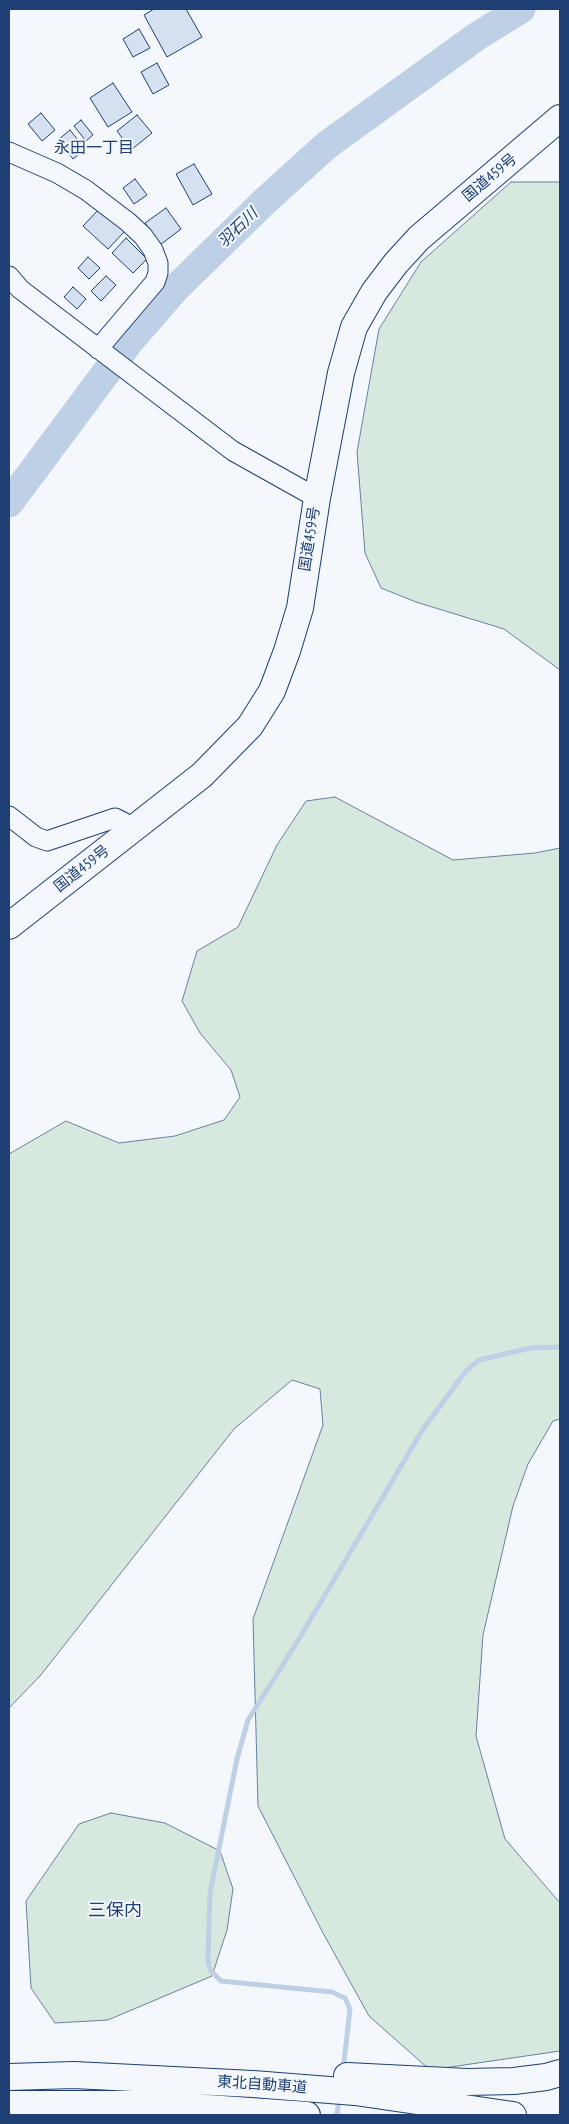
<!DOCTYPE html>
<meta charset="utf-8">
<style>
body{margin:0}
#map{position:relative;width:569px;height:2124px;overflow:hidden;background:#f4f7fb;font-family:"PT Sans Narrow",sans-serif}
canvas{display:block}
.frame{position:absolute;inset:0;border:10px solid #1d3f73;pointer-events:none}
</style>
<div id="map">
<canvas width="569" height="2124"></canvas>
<div class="frame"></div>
</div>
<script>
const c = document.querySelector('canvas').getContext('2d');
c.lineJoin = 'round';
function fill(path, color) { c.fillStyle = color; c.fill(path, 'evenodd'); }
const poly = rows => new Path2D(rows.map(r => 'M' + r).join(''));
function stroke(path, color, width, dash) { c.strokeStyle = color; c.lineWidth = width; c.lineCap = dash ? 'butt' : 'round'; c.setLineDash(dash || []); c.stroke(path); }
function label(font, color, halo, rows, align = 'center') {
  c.font = font + ' "PT Sans Narrow","Noto Sans JP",sans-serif'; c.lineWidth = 4; c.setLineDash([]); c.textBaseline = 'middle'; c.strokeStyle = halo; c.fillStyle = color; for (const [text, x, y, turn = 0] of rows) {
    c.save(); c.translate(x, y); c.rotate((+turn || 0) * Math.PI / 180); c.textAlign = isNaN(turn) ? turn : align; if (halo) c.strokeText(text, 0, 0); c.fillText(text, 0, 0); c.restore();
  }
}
const green = poly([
 [511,182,560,182,560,670,504,629,416,602,381,588,365,553,357,452,379,329,421,262,511,182],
 [335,797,453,860,535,853,560,848,560,1419,553,1421,528,1464,513,1506,483,1635,476,1736,505,1839,560,1903,560,2051,430,2070,369,2016,323,1933,258,1806,253,1619,323,1425,320,1389,292,1380,234,1429,40,1676,9,1708,9,1154,66,1121,119,1143,175,1136,224,1120,240,1097,231,1070,200,1033,182,1001,197,951,238,927,277,845,306,801,335,797],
 [111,1813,165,1823,220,1851,233,1889,227,1930,212,1976,108,2020,55,2023,31,1988,26,1901,79,1824,111,1813]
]);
fill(green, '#d7e8df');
stroke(green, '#687fa3', 1);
stroke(poly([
 [343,2070,350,2009,345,1998,332,1992,221,1981,210,1970,208,1961,210,1893,237,1759,248,1720,299,1639,423,1429,466,1371,479,1360,531,1348,560,1347],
 [337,2115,339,2098]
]), '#bed0e5', 5);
stroke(poly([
 [9,503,129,342,176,288,265,201,327,145,476,37,521,9]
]), '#bed0e5', 29);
const building = poly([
 [154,9,186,9,202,37,167,57,144,15,154,9],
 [139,29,150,48,133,57,123,39,139,29],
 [157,63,169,85,153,94,141,72,157,63],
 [113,83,132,112,108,127,90,98,113,83],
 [41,113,55,130,42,141,28,124,41,113],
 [137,115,152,133,131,150,117,131,137,115],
 [81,120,93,135,86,141,74,126,81,120],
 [70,130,85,149,73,159,58,140,70,130],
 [194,164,212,194,193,205,176,174,194,164],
 [135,179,147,195,134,204,123,188,135,179],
 [100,208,125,231,108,249,83,226,100,208],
 [166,208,181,229,160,245,145,223,166,208],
 [126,238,147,259,133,273,112,253,126,238],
 [88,257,100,268,89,279,78,268,88,257],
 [106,276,116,285,101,301,91,291,106,276],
 [73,287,86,299,77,309,64,297,73,287]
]);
fill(building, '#d5e0f0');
stroke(building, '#1d3f73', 1);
const minor = poly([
 [9,152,57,173,86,190,128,222,143,236,153,250,158,263,158,273,155,282,98,349],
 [9,276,20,289,233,451,317,498],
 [9,816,36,837,47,841,115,818,123,822,132,829]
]);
const highway = poly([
 [9,926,202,775,250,726,272,691,287,651,300,608,317,498,341,373,354,327,374,292,396,263,419,238,560,118],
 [347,2076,467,2082,514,2081,546,2077,560,2073],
 [9,2077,74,2075,253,2084,355,2092,513,2115],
 [9,2104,150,2104,307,2115]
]);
stroke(minor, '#1d3f73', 21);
stroke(highway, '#1d3f73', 28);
stroke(minor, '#f4f7fb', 19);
stroke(highway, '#f4f7fb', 26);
label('15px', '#1d3f73', '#f4f7fb', [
 ["国道459号",490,178,-40],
 ["国道459号",310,539,-81],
 ["国道459号",82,869,-38],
 ["東北自動車道",262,2085,4]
]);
label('16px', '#1d3f73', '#f4f7fb', [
 ["永田一丁目",94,148]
]);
label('italic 16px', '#1d3f73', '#f4f7fb', [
 ["羽石川",238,228,-44]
]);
label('18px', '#1d3f73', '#f4f7fb', [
 ["三保内",115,1911]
]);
</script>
